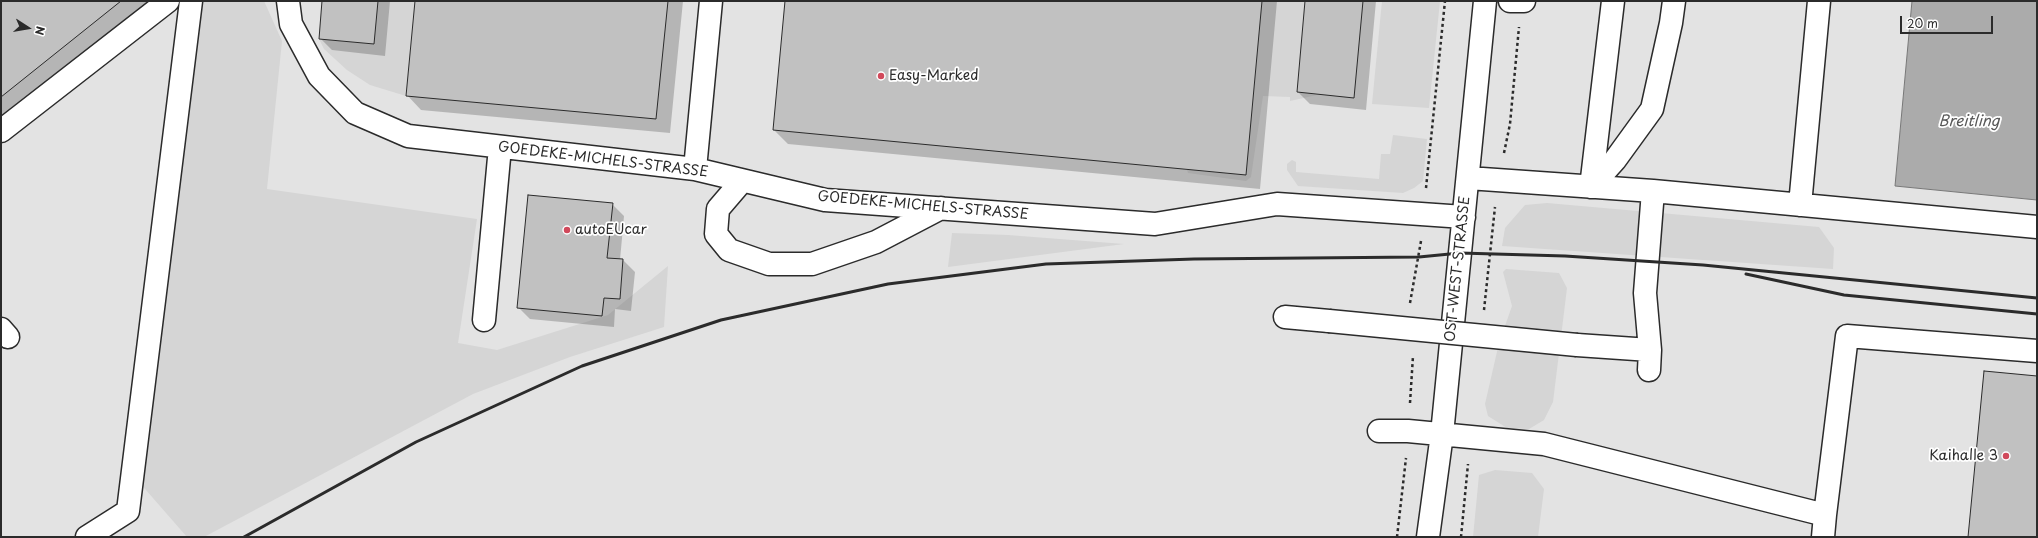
<!DOCTYPE html>
<style>
body{margin:0}
#map{position:relative;width:2038px;height:538px;overflow:hidden;background:#f2f2f2;font-family:"Playpen Sans",sans-serif}
canvas{display:block}
.frame{position:absolute;inset:0;border:2px solid #2b2b2b;pointer-events:none}
.north{position:absolute;left:8px;top:8px;width:40px;height:40px;-webkit-text-stroke:3px #fff;paint-order:stroke;rotate:102deg;font-size:11px;font-weight:700;line-height:16px;text-align:center;color:#2b2b2b}
.north::after{content:'';display:block;margin:auto;width:14px;height:18px;background:#2b2b2b;clip-path:polygon(50% 0,100% 100%,50% 72%,0 100%)}
.scale{position:absolute;left:1900px;top:16px;width:93px;height:18px;box-sizing:border-box;border:2px solid #2b2b2b;border-top:0;padding-left:5px;font-size:12px;line-height:14px;white-space:nowrap;color:#2b2b2b;-webkit-text-stroke:3px #fff;paint-order:stroke}
</style>
<div id="map">
<canvas width="2038" height="538"></canvas>
<div class="frame"></div>
<div class="north">N</div>
<div class="scale">20 m</div>
</div>
<script>
const c = document.querySelector('canvas').getContext('2d');
c.lineJoin = 'round';
function fill(path, color) { c.fillStyle = color; c.fill(path, 'evenodd'); }
const poly = rows => new Path2D(rows.map(r => 'M' + r).join(''));
function stroke(path, color, width, dash) { c.strokeStyle = color; c.lineWidth = width; c.lineCap = dash ? 'butt' : 'round'; c.setLineDash(dash || []); c.stroke(path); }
function label(font, color, halo, rows, align = 'center') {
  c.font = font + ' "Playpen Sans",sans-serif'; c.lineWidth = 3.5; c.setLineDash([]); c.textBaseline = 'middle'; c.strokeStyle = halo; c.fillStyle = color; for (const [text, x, y, turn = 0] of rows) {
    c.save(); c.translate(x, y); c.rotate((+turn || 0) * Math.PI / 180); c.textAlign = isNaN(turn) ? turn : align; if (halo) c.strokeText(text, 0, 0); c.fillText(text, 0, 0); c.restore();
  }
}
fill(poly([
 [1,1,1912,1,1895,186,2037,200,2037,537,1,537]
]), '#e3e3e3');
fill(poly([
 [202,1,264,1,282,41,267,189,477,219,458,343,497,350,608,315,668,266,664,327,570,357,473,394,204,537,187,537,139,482,196,18],
 [378,1,415,1,406,96,370,85,347,70,324,49,319,39,373,44],
 [1262,1,1305,1,1297,92,1317,95,1290,101,1290,97,1263,96,1251,177,1246,181,1188,173,1187,170,1246,175],
 [1382,1,1440,1,1429,108,1372,104],
 [1393,135,1427,139,1423,181,1414,188,1403,193,1298,186,1287,170,1287,164,1292,160,1296,162,1296,172,1379,179,1381,154,1390,154],
 [1547,203,1819,227,1834,248,1833,269,1502,246,1505,228,1525,205],
 [952,233,1008,235,1124,244,948,267],
 [1506,269,1559,273,1567,288,1553,402,1544,420,1529,429,1507,428,1488,416,1485,404,1499,343,1512,306,1503,272],
 [1495,470,1532,473,1544,489,1538,537,1473,537,1479,475]
]), '#d5d5d5');
const water = poly([
 [1912,1,2037,1,2037,200,1895,186,1912,1]
]);
fill(water, '#ababab');
stroke(water, '#787878', 1);
fill(poly([
 [1,1,153,1,1,123],
 [323,1,390,1,385,56,332,50,320,38],
 [416,1,683,1,670,133,421,110,407,95],
 [786,1,1277,1,1260,189,788,144,774,130],
 [1306,1,1376,1,1366,110,1310,104,1298,92],
 [612,204,624,216,620,260,623,260,635,272,631,311,615,309,614,327,530,319,518,307]
]), '#0003');
const building = poly([
 [1,1,121,1,1,97,1,1],
 [322,1,378,1,374,44,319,39,322,1],
 [415,1,668,1,656,119,406,96,415,1],
 [785,1,1262,1,1246,175,773,130,785,1],
 [1305,1,1363,1,1354,98,1297,92,1305,1],
 [528,195,613,203,607,258,623,259,620,299,604,298,602,316,517,308,528,195],
 [1984,371,2037,376,2037,537,1968,537,1984,371]
]);
fill(building, '#c1c1c1');
stroke(building, '#2b2b2b', 1);
const minor = poly([
 [288,1,291,24,319,76,355,113,408,136,695,169,825,200,1155,224,1277,204,1464,217],
 [1510,1,1524,1],
 [1,131,168,1],
 [695,169,711,1],
 [1468,178,1653,191,2037,227],
 [742,181,718,209,716,234,729,250,769,264,812,264,876,242,941,208],
 [1591,187,1615,160,1652,109,1671,23,1674,1],
 [1591,187,1613,1],
 [1800,205,1819,1],
 [1285,317,1329,321],
 [484,320,500,147],
 [1,329,8,337],
 [1577,345,1650,350],
 [1649,370,1650,350,1645,293,1653,191],
 [1379,431,1408,431,1544,444,1825,515,1847,336,2037,351],
 [87,537,128,511,191,1],
 [1428,537,1442,434,1485,1],
 [1823,537,1825,515]
]);
stroke(minor, '#2b2b2b', 25);
stroke(poly([
 [1504,153,1510,124,1519,27],
 [1426,188,1445,1],
 [1410,303,1421,241],
 [1484,310,1495,207],
 [1410,403,1413,356],
 [1397,537,1406,458],
 [1461,537,1468,464]
]), '#2b2b2b', 2.5, [3, 3]);
stroke(minor, '#fff', 22);
stroke(poly([
 [1746,274,1844,295,2037,314],
 [244,537,416,442,582,366,721,320,888,284,1046,264,1194,259,1419,257,1460,253,1565,256,1703,265,2037,298]
]), '#2b2b2b', 3);
const minorBridge = poly([
 [1329,321,1577,345]
]);
stroke(minorBridge, '#2b2b2b', 25, []);
stroke(minorBridge, '#fff', 22);
for (const [x, y, r, color] of [
 [881,76,4,"#d1495b"],
 [567,230,4,"#d1495b"],
 [2006,456,4,"#d1495b"]
]) { const dot = new Path2D(); dot.arc(x, y, r, 0, 2 * Math.PI); c.fillStyle = color; c.fill(dot); stroke(dot, '#fff', 1.5); }
label('14px', '#2b2b2b', '#fff', [
 ["Easy-Marked",889,76],
 ["autoEUcar",575,230],
 ["Kaihalle 3",1998,456,"right"]
], 'left');
label('14px', '#2b2b2b', '#fff', [
 ["GOEDEKE-MICHELS-STRASSE",603,160,7],
 ["GOEDEKE-MICHELS-STRASSE",923,206,5],
 ["OST-WEST-STRASSE",1458,269,-84]
]);
label('italic 15px', '#585858', '#fff', [
 ["Breitling",1969,122]
]);
</script>
